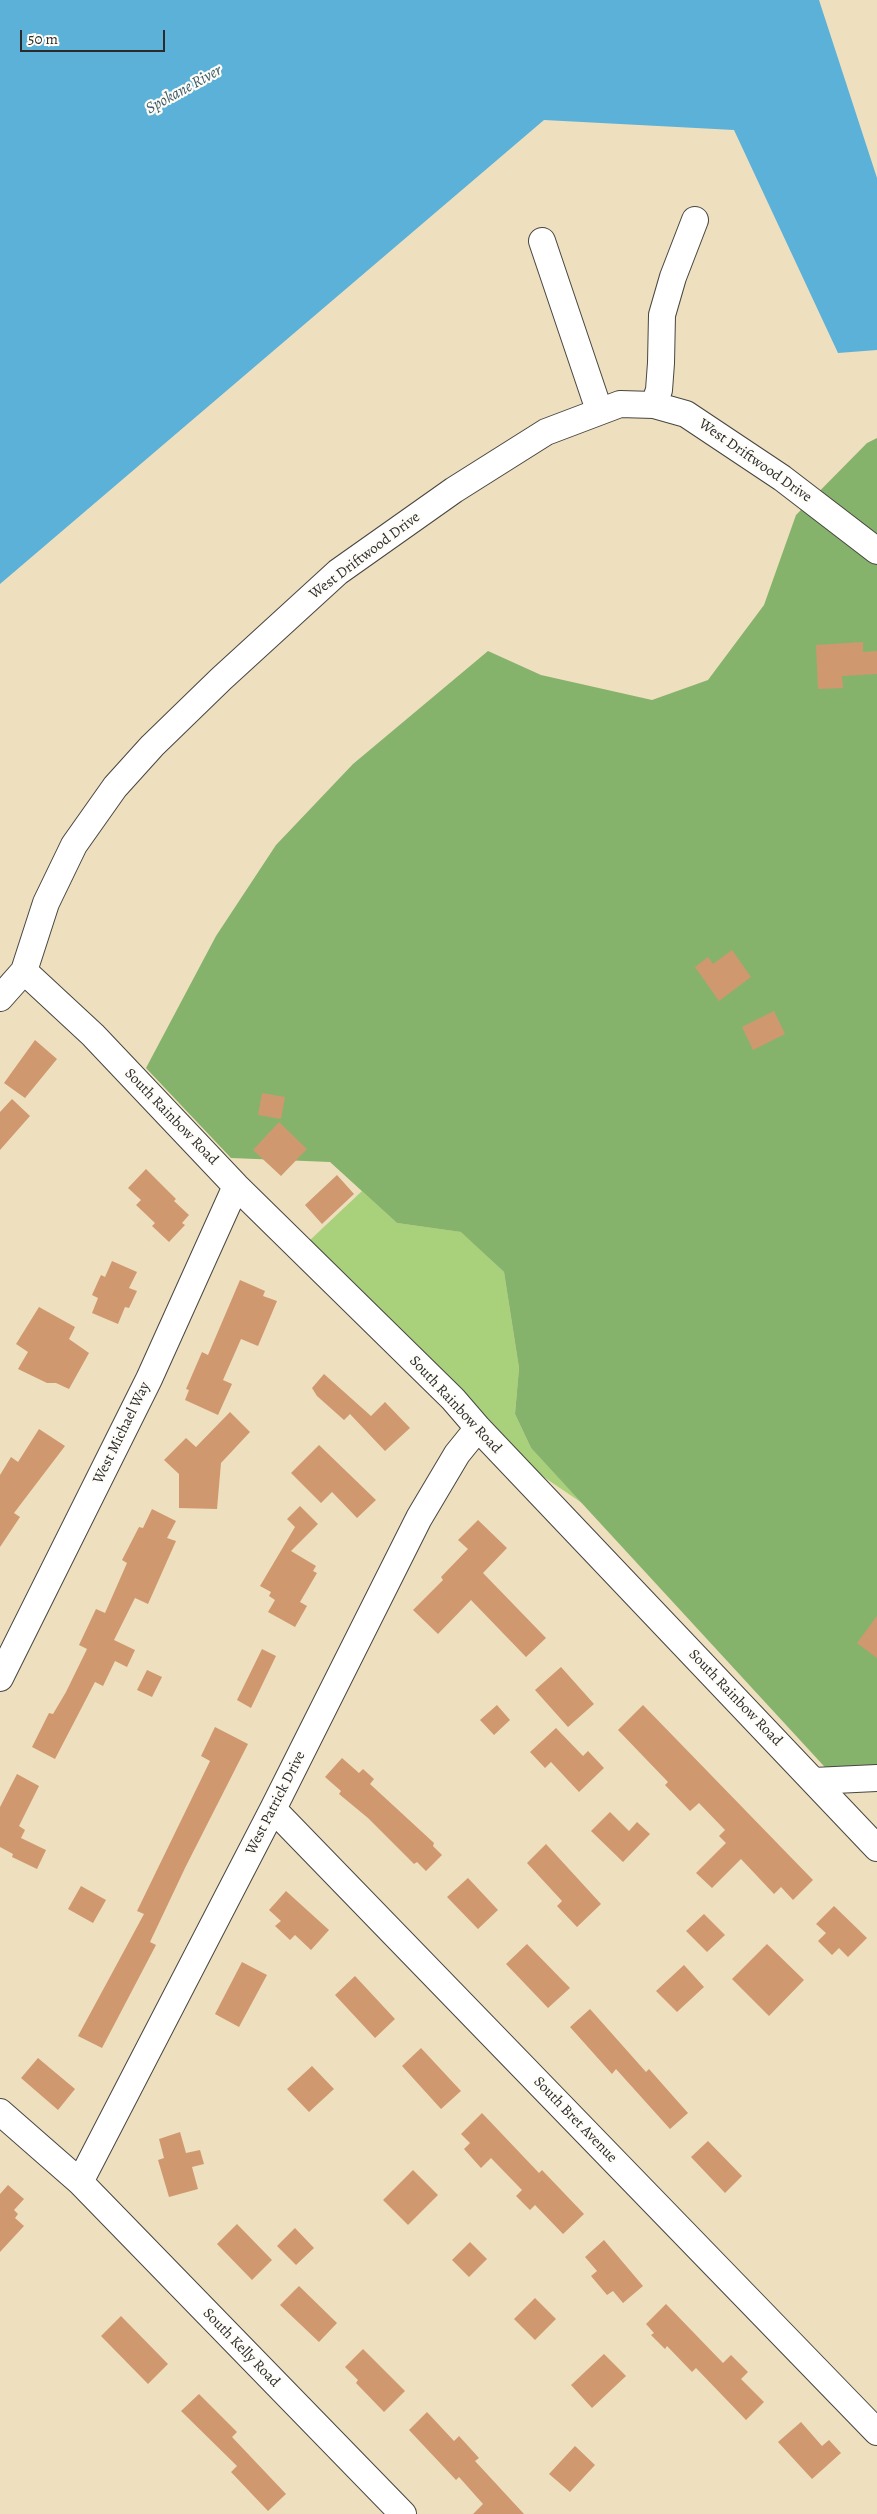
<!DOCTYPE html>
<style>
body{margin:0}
#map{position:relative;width:877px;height:2514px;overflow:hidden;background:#eedfbf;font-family:Alegreya,serif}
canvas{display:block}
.scale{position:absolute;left:20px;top:30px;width:145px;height:22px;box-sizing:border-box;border:2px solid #2b2b2b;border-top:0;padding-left:6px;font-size:15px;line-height:18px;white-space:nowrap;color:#2b2b2b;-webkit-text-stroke:4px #fdfcf7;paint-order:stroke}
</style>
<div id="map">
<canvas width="877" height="2514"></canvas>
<div class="scale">50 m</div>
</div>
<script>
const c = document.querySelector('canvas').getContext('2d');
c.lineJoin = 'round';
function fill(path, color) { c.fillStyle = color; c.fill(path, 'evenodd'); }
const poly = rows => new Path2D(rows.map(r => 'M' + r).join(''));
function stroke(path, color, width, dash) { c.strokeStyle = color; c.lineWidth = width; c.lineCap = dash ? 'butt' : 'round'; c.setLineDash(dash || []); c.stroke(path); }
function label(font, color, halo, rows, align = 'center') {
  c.font = font + ' Alegreya,serif'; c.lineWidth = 4.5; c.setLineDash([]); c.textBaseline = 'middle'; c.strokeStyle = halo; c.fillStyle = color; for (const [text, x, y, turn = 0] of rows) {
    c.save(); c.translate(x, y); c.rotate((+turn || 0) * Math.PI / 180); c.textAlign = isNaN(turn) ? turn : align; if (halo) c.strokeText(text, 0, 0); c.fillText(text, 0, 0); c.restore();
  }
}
fill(poly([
 [362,1191,397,1223,462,1232,504,1272,519,1368,515,1414,531,1448,582,1503,529,1467,309,1241]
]), '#a9d17c');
fill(poly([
 [877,438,877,1789,845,1789,531,1448,515,1414,519,1368,504,1272,461,1232,397,1223,330,1162,231,1158,146,1068,216,936,276,845,353,764,488,651,541,675,652,700,708,680,764,605,796,515,867,443]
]), '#86b36c');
fill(poly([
 [0,0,819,0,877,178,877,350,838,353,734,130,544,120,0,584]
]), '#5bb1d8');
fill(poly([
 [863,642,863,652,877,651,877,674,842,676,843,688,818,689,816,645],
 [732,950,751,977,719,1001,695,967,708,957,713,964],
 [774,1011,785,1034,753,1050,742,1027],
 [35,1040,57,1059,25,1098,4,1083],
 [262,1093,285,1097,281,1119,258,1115],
 [12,1099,30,1116,0,1150,0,1112],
 [279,1122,307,1149,281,1176,253,1150],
 [146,1169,176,1199,174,1201,189,1215,182,1223,185,1225,169,1242,152,1226,155,1223,136,1205,141,1200,128,1188],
 [337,1175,354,1194,322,1224,305,1205],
 [112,1261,137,1272,129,1288,137,1291,129,1308,125,1307,118,1324,92,1313,98,1298,92,1295,101,1275,105,1277],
 [240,1280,265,1291,263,1296,277,1301,258,1346,241,1339,223,1380,232,1384,218,1415,185,1400,189,1390,186,1389,202,1352,208,1355],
 [39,1307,75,1327,69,1339,89,1353,69,1389,56,1383,47,1383,18,1369,28,1352,16,1344],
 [324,1374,371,1416,385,1402,410,1428,385,1451,350,1414,344,1420,317,1396,312,1388],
 [230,1412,250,1432,221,1463,217,1509,179,1508,179,1474,164,1460,186,1438,196,1447],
 [39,1429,65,1446,14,1513,20,1517,0,1547,0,1475,11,1457,18,1462],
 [319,1445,376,1500,357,1518,332,1492,321,1503,291,1473],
 [300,1506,318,1524,291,1551,316,1566,313,1571,317,1573,300,1602,307,1606,295,1627,268,1612,275,1600,269,1596,271,1592,260,1586,295,1527,287,1519],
 [152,1509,176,1521,167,1538,176,1541,148,1604,135,1598,114,1640,135,1650,127,1667,115,1661,103,1686,95,1682,55,1759,32,1747,49,1713,53,1714,66,1692,87,1649,79,1645,96,1609,105,1613,127,1563,122,1560,139,1527,143,1528],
 [478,1520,507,1548,483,1573,546,1638,526,1657,471,1600,438,1634,413,1610,443,1580,441,1577,468,1549,458,1540],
 [877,1616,877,1658,857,1643],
 [262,1649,276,1656,251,1708,237,1700],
 [561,1667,594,1704,568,1727,535,1690],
 [147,1670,162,1677,152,1697,137,1690],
 [497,1705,510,1720,494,1735,480,1720],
 [643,1705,813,1880,793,1900,781,1887,774,1894,741,1859,712,1888,696,1873,726,1843,719,1836,725,1830,699,1803,690,1811,665,1785,668,1782,618,1730],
 [215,1727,248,1744,186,1866,150,1942,156,1945,102,2048,78,2036,144,1914,137,1911,210,1761,201,1756],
 [556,1728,583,1756,588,1751,604,1768,579,1792,551,1762,545,1768,530,1752],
 [342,1758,359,1773,363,1769,374,1779,370,1784,434,1843,433,1846,442,1855,426,1871,417,1862,414,1864,368,1818,339,1794,341,1791,325,1777],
 [17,1774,39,1786,19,1826,25,1830,21,1838,46,1850,37,1869,12,1857,13,1854,0,1847,0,1807],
 [610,1812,629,1831,637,1822,650,1834,623,1862,591,1831],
 [546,1844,601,1904,577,1927,557,1906,562,1901,527,1863],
 [468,1878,498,1910,478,1929,447,1897],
 [81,1886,106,1900,93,1923,68,1909],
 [286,1891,329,1930,311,1950,295,1935,290,1940,275,1926,281,1921,269,1910],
 [834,1906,867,1938,848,1957,839,1948,832,1955,818,1941,826,1933,816,1924],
 [704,1914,725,1935,707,1952,686,1931],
 [527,1944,570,1988,548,2008,506,1964],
 [767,1944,804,1980,769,2016,732,1979],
 [242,1962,267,1975,239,2027,215,2014],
 [684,1965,704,1987,677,2012,656,1991],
 [355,1976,395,2019,375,2038,335,1995],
 [590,2009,646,2072,649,2069,688,2113,670,2129,616,2069,612,2074,570,2027],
 [421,2048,461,2091,441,2109,402,2066],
 [38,2058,75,2089,58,2110,21,2078],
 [312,2066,334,2089,309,2112,287,2089],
 [482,2113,539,2173,542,2170,584,2214,563,2234,535,2205,530,2210,516,2196,522,2190,491,2158,481,2168,464,2149,470,2143,461,2134],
 [180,2132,186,2153,200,2150,204,2164,192,2167,198,2189,169,2197,158,2160,164,2158,159,2139],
 [708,2141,742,2176,725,2193,691,2157],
 [413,2170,438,2195,408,2225,383,2200],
 [8,2185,24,2199,14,2210,18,2214,15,2218,24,2226,0,2252,0,2194],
 [237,2224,272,2260,252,2280,217,2244],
 [295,2228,314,2248,296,2265,277,2246],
 [604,2240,643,2286,623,2303,613,2291,607,2295,591,2276,597,2271,585,2257],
 [470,2242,487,2259,469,2277,452,2260],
 [299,2286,337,2323,319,2342,280,2305],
 [535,2298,556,2319,535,2340,514,2319],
 [666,2304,723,2363,731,2355,748,2372,741,2379,764,2402,746,2420,696,2368,692,2372,667,2346,665,2349,651,2335,654,2333,646,2324],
 [121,2316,168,2364,148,2384,101,2336],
 [363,2349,405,2391,384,2412,356,2383,358,2380,345,2367],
 [604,2354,626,2376,592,2408,571,2385],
 [199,2394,237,2432,232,2437,286,2494,268,2511,231,2472,237,2466,181,2411],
 [427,2412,454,2441,459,2436,479,2458,475,2461,524,2514,473,2514,483,2504,459,2477,456,2480,409,2430],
 [801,2422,822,2446,829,2440,841,2453,812,2479,778,2442],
 [575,2446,595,2465,570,2492,549,2474]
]), '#d0986f');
const minor = poly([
 [542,241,599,410],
 [654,405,659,390,661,363,662,315,673,277,695,220],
 [24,971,93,1035,236,1186,453,1399,478,1428,877,1848],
 [0,998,24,971,46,903,74,845,115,787,152,746,221,679,338,572,454,490,546,432,620,404,654,405,686,414,782,478,877,551],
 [0,1678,149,1379,236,1186],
 [814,1781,877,1778],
 [273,1809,877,2432],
 [0,2112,80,2182,403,2514],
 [80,2182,273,1809,419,1518,457,1454,478,1428]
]);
stroke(minor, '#484641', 28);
stroke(minor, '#fff', 26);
label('15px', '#2b2b2b', '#fdfcf7', [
 ["West Driftwood Drive",755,461,35],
 ["West Driftwood Drive",365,556,-37],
 ["South Rainbow Road",171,1117,46],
 ["South Rainbow Road",455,1405,47],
 ["West Michael Way",122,1433,-64],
 ["South Rainbow Road",735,1698,46],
 ["West Patrick Drive",276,1803,-63],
 ["South Bret Avenue",575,2120,46],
 ["South Kelly Road",241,2348,46]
]);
label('italic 16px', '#3c5a68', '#fdfcf7', [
 ["Spokane River",184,90,-29]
]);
</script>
